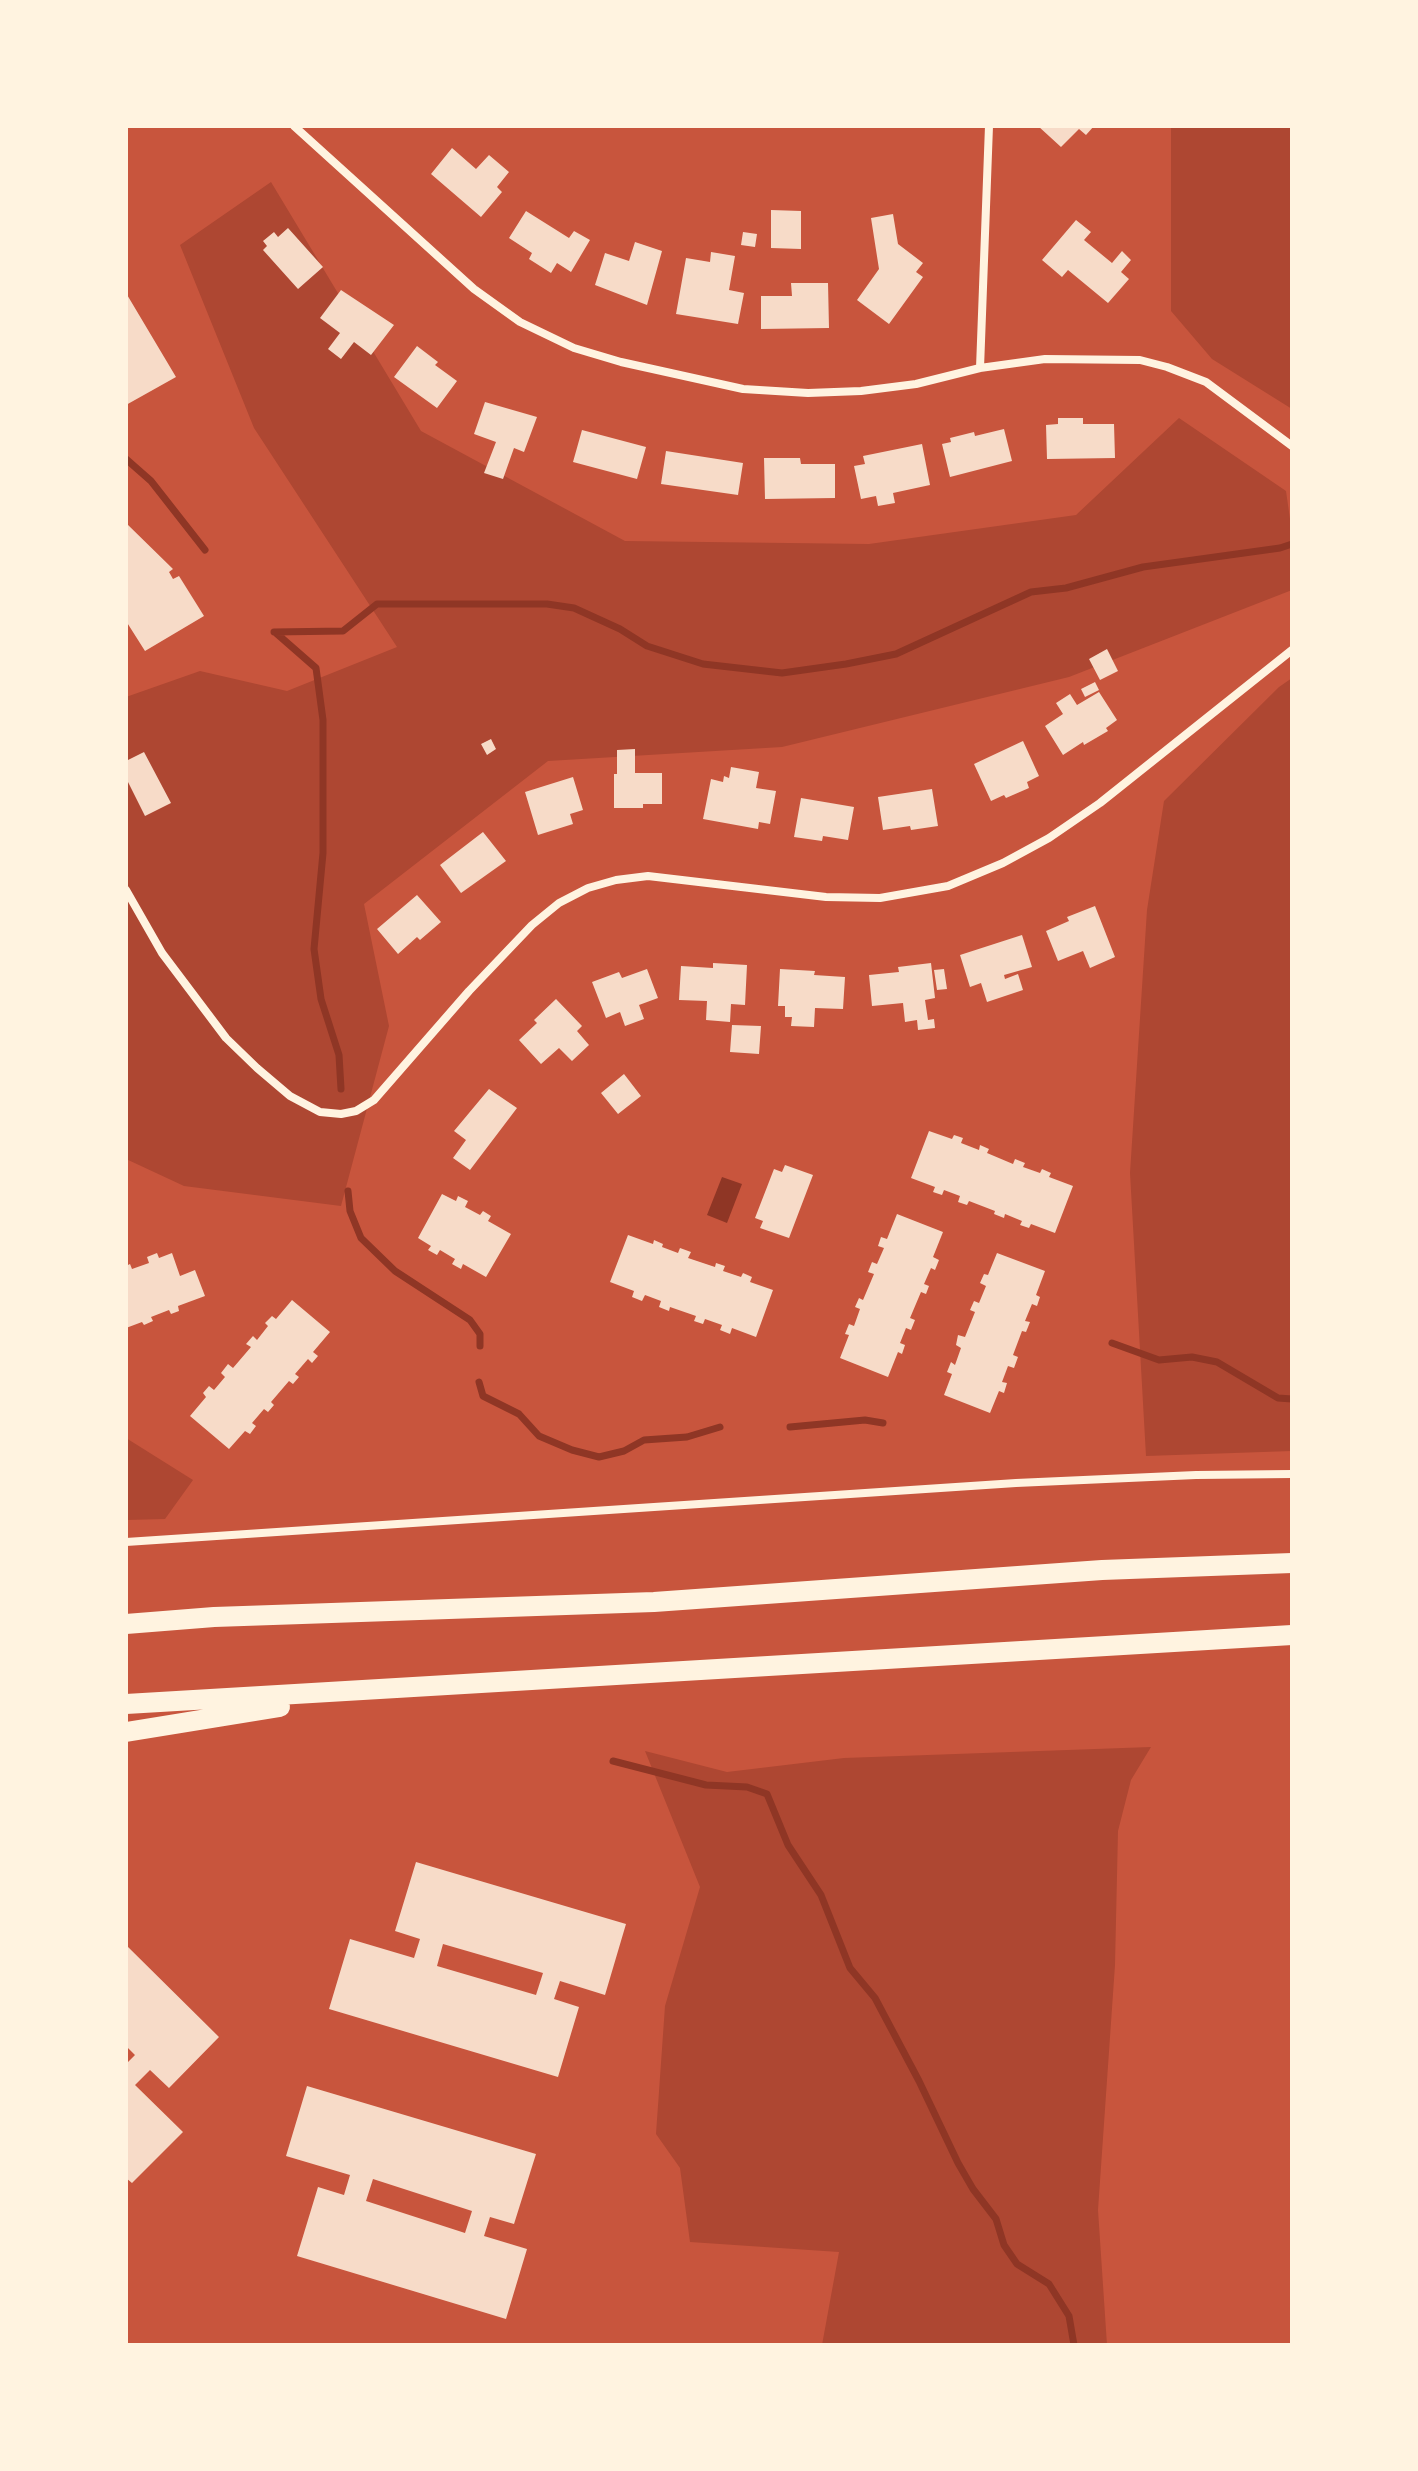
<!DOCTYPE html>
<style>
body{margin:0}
#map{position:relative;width:1418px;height:2471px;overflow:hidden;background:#c8553d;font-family:"Zilla Slab",serif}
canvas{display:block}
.frame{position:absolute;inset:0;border:128px solid #fff3e0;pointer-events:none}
</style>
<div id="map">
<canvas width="1418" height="2471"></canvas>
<div class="frame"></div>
</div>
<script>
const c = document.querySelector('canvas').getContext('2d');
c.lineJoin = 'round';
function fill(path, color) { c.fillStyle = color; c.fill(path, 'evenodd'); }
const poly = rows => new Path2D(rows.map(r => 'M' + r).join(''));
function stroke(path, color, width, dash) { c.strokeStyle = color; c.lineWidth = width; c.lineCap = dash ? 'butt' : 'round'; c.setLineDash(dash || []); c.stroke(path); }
fill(poly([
 [1171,126,1292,126,1292,409,1212,359,1171,311],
 [271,182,421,431,625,541,869,544,1076,515,1179,418,1286,491,1292,533,1292,590,1069,677,782,747,548,761,364,904,389,1026,341,1206,184,1186,126,1159,126,697,200,671,287,691,397,647,254,428,180,245],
 [1292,678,1292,1451,1146,1456,1130,1173,1147,910,1164,801,1279,687],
 [126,1438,193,1480,165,1519,126,1520],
 [1151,1747,1131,1780,1118,1831,1115,1965,1098,2210,1107,2345,822,2345,839,2252,690,2242,680,2168,656,2134,665,2006,700,1887,645,1751,727,1772,844,1758]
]), '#ae4732');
fill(poly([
 [722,1177,742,1184,727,1223,707,1215]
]), '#8f3625');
stroke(poly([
 [126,459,151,481,205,550],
 [274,632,343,631,377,604,547,604,574,608,620,629,647,646,703,664,782,673,846,664,896,654,1031,592,1066,588,1143,567,1280,548,1292,544],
 [276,633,316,668,323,720,323,853,314,949,321,999,339,1055,341,1089],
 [348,1191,350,1211,361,1238,395,1271,470,1320,480,1334,480,1346],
 [1112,1343,1159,1360,1192,1357,1217,1362,1278,1398,1292,1399],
 [479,1382,483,1396,519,1414,539,1436,572,1450,599,1457,624,1451,644,1440,687,1437,720,1427],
 [790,1427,865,1420,883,1423],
 [613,1761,706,1785,747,1787,767,1794,788,1845,821,1895,850,1968,875,1998,919,2081,958,2163,973,2189,996,2219,1004,2245,1017,2264,1049,2284,1069,2316,1074,2345]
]), '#8f3625', 7);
fill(poly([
 [1038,126,1094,126,1086,135,1079,129,1061,147],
 [452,148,476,169,489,155,509,172,497,187,502,192,481,217,431,174],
 [771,210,801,211,801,249,771,248],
 [526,211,569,238,574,231,590,240,571,272,557,263,551,273,529,259,532,253,509,238],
 [893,214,898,244,923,263,916,272,923,277,889,324,857,300,879,269,871,218],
 [1076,220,1091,232,1084,240,1112,263,1122,251,1131,260,1121,272,1129,279,1108,303,1068,270,1062,277,1042,260],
 [288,228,323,267,298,289,263,250,267,246,263,241,274,232,278,237],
 [743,232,757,234,755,247,741,245],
 [635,242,662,251,647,305,595,285,605,253,629,261],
 [711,252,735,256,729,290,744,293,738,324,676,314,686,258,710,262],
 [791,283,828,283,829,328,761,329,761,296,792,296],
 [341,290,394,325,371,355,354,342,341,359,328,349,340,333,320,318],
 [126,293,176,377,126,405],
 [417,346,438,362,435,365,457,381,437,408,394,377],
 [485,402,537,417,524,452,514,448,503,479,484,473,496,442,474,434],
 [1058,418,1083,418,1083,424,1114,424,1115,458,1047,459,1046,425,1058,424],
 [1004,429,1012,461,950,477,942,444,951,442,950,438,974,432,975,436],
 [582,430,646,447,637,479,573,462],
 [922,444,930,485,893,493,895,503,878,506,876,496,861,499,854,466,865,464,863,456],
 [666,451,743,463,738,495,661,484],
 [764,458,800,458,801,464,835,464,835,498,765,499],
 [126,523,173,569,169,572,173,579,179,576,204,616,145,651,126,621],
 [1107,649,1118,671,1100,680,1089,659],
 [1095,682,1099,690,1085,697,1081,689],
 [1099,692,1117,720,1106,728,1108,731,1084,745,1083,742,1063,755,1045,726,1063,714,1056,703,1070,694,1077,705],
 [491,739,496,749,487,755,481,744],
 [1023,741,1039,776,1027,782,1029,788,1006,798,1004,795,991,801,974,764],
 [635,749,635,773,662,773,662,804,643,804,643,808,614,808,614,774,617,774,617,750],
 [144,752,171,803,145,816,126,778,126,761],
 [731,767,759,772,756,788,776,791,770,824,759,822,758,829,703,819,711,779,723,782,724,776,729,778],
 [573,777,583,810,570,814,573,824,538,835,525,792],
 [932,789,938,826,911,830,910,826,883,830,878,797],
 [801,798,854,807,848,840,823,836,822,841,794,837],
 [483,832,506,861,461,893,440,865],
 [417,895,441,922,420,940,417,937,398,954,377,929],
 [1095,906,1115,957,1090,968,1083,951,1058,961,1046,931,1069,921,1067,917],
 [1022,935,1032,967,1004,975,1005,979,1018,974,1023,990,987,1002,981,983,970,987,960,955],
 [713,963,747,965,745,1005,731,1004,730,1022,706,1020,707,1001,679,1000,681,966,713,968],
 [931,963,935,998,925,1000,928,1020,934,1019,935,1028,918,1030,917,1020,905,1022,903,1003,872,1006,869,975,899,972,898,967],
 [647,969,658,998,639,1005,644,1019,625,1026,620,1012,606,1018,592,982,619,972,622,978],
 [780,969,815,971,814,975,845,977,843,1009,815,1008,814,1027,791,1026,792,1017,785,1017,785,1006,778,1006],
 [944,969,947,989,937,990,934,970],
 [556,999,582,1026,577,1031,589,1045,572,1061,559,1048,541,1064,519,1040,537,1023,534,1020],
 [732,1025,761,1026,759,1054,730,1052],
 [624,1074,641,1096,618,1114,601,1093],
 [489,1089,517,1108,470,1170,453,1158,466,1140,454,1131],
 [929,1131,952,1139,954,1135,963,1138,961,1143,979,1150,980,1145,989,1149,987,1153,1013,1164,1015,1159,1025,1163,1023,1167,1040,1173,1042,1169,1051,1173,1049,1177,1073,1186,1055,1233,1031,1224,1029,1228,1020,1225,1022,1221,1005,1214,1004,1218,994,1214,995,1211,969,1201,967,1205,958,1202,960,1196,944,1190,942,1195,933,1192,935,1187,911,1178],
 [785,1165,813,1175,789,1238,760,1228,763,1221,755,1218,774,1169,782,1172],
 [442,1194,456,1201,458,1196,468,1201,465,1207,480,1215,483,1211,491,1216,488,1221,511,1234,486,1277,463,1264,461,1269,452,1264,455,1259,440,1250,437,1255,428,1250,431,1246,418,1238],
 [897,1214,943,1232,933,1257,939,1260,935,1270,931,1268,924,1284,929,1286,926,1294,921,1292,910,1318,915,1320,911,1330,906,1328,900,1343,905,1345,902,1354,898,1352,888,1377,840,1358,849,1335,845,1334,849,1324,854,1326,860,1309,855,1307,859,1298,863,1300,874,1274,868,1272,872,1262,877,1264,884,1248,878,1246,881,1237,887,1239],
 [628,1235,653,1244,654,1240,663,1244,662,1247,678,1253,680,1248,691,1252,688,1258,715,1267,716,1263,725,1266,723,1271,741,1277,743,1273,752,1277,750,1282,773,1290,756,1337,732,1328,730,1334,720,1330,722,1325,705,1319,703,1324,694,1321,696,1316,670,1307,669,1311,659,1307,661,1301,645,1295,642,1301,632,1297,634,1291,610,1282],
 [157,1253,159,1258,172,1253,180,1276,195,1270,205,1296,178,1306,179,1311,171,1314,169,1310,151,1317,153,1321,144,1325,142,1322,126,1328,126,1266,130,1264,132,1269,149,1263,147,1257],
 [997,1253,1045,1271,1036,1295,1040,1297,1037,1306,1032,1304,1025,1321,1030,1322,1026,1332,1022,1331,1013,1355,1018,1357,1014,1368,1008,1366,1002,1382,1007,1383,1004,1393,999,1391,990,1413,944,1395,952,1374,947,1372,951,1362,955,1365,961,1348,956,1345,958,1335,965,1337,975,1312,970,1310,974,1301,979,1303,986,1286,980,1283,984,1274,988,1275],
 [292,1300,330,1332,313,1352,318,1356,312,1363,308,1359,295,1374,299,1377,293,1384,289,1381,271,1402,274,1405,268,1412,264,1409,252,1423,256,1426,250,1434,245,1431,229,1449,190,1416,206,1397,203,1393,209,1386,214,1390,225,1377,221,1373,228,1364,233,1368,251,1347,246,1344,253,1336,257,1340,268,1326,265,1323,272,1316,276,1319],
 [416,1862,626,1924,605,1995,560,1981,554,1999,579,2007,558,2077,329,2009,350,1939,414,1958,420,1939,395,1931],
 [443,1944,543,1973,536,1995,437,1966],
 [126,1945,219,2037,169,2088,150,2070,135,2085,183,2132,132,2183,126,2178,126,2064,135,2055,126,2046],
 [307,2086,536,2154,514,2224,490,2217,484,2236,527,2249,506,2319,297,2256,318,2187,344,2195,350,2175,286,2156],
 [373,2179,472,2211,465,2233,366,2201]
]), '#f7dbc8');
stroke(poly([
 [294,126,474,289,520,322,574,348,621,362,743,389,808,393,861,391,916,384,980,368,1045,359,1140,360,1167,367,1206,382,1292,446],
 [980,368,989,126],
 [126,890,162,953,226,1038,257,1068,290,1096,320,1112,341,1114,356,1111,374,1100,469,991,532,925,559,903,588,888,616,880,648,876,826,897,880,898,948,886,1003,863,1049,838,1100,803,1292,650],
 [126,1542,1016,1483,1196,1475,1292,1474]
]), '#fff3e0', 8);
stroke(poly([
 [126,1624,214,1617,654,1602,1102,1570,1292,1563],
 [126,1704,1292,1635],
 [126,1732,280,1707]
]), '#fff3e0', 20);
</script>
